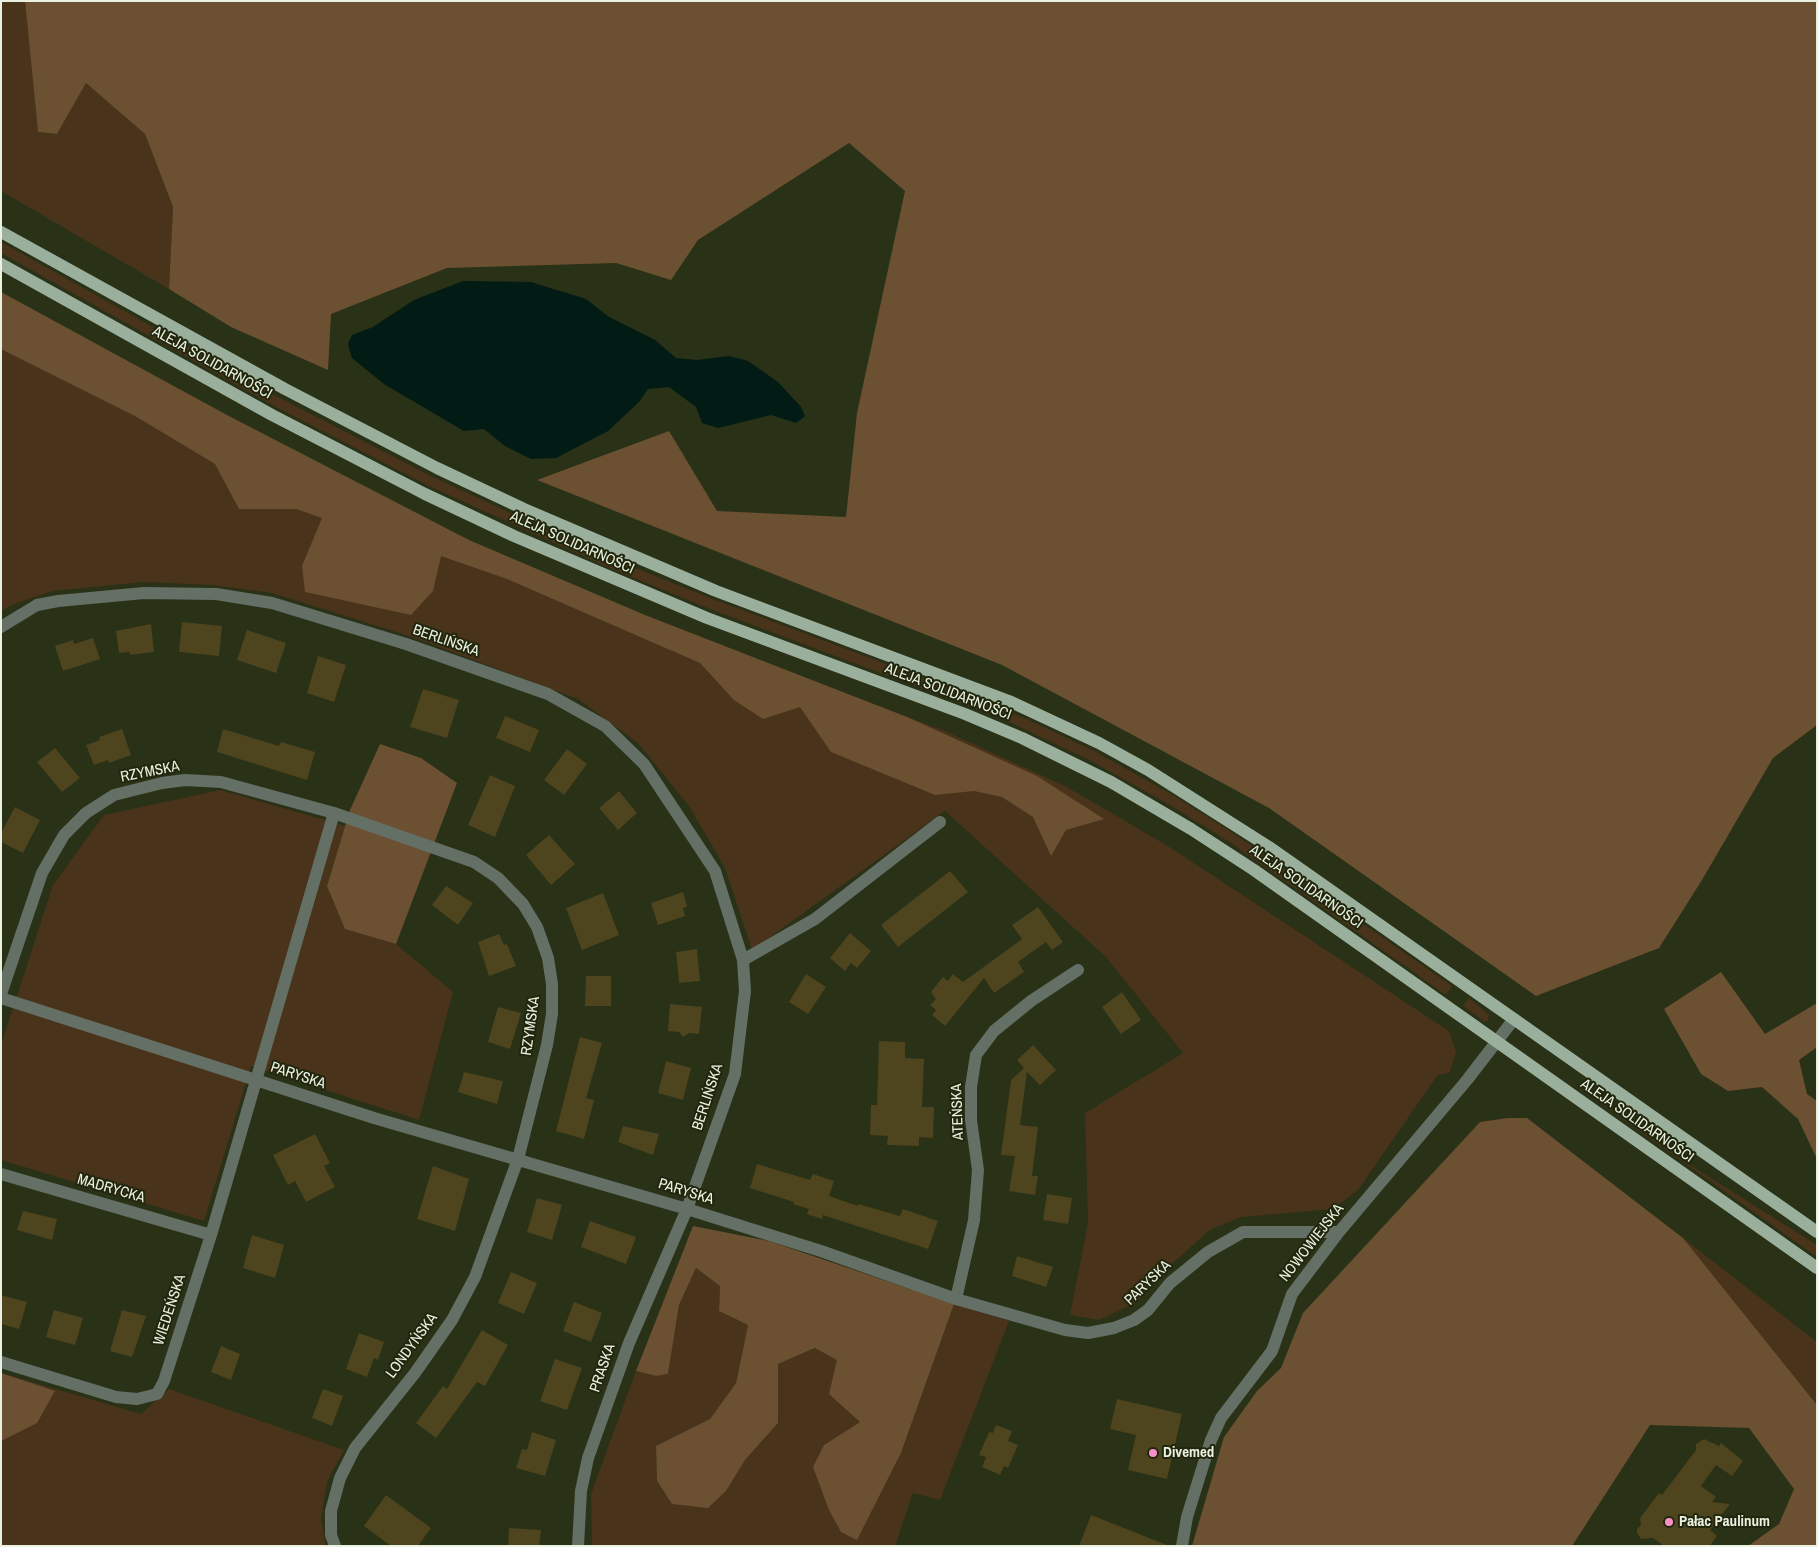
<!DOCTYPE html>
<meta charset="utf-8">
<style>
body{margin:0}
#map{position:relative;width:1818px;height:1547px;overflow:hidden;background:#293117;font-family:"Archivo Narrow",sans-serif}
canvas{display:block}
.frame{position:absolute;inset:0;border:2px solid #ebf1e1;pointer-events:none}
</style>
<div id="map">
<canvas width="1818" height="1547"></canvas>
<div class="frame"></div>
</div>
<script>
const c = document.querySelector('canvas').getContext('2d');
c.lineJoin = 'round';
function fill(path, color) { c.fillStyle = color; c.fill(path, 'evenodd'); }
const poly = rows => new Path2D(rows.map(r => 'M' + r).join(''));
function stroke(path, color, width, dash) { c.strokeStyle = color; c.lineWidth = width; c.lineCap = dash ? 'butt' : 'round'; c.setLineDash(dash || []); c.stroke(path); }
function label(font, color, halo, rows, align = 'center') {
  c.font = font + ' "Archivo Narrow",sans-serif'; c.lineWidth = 4; c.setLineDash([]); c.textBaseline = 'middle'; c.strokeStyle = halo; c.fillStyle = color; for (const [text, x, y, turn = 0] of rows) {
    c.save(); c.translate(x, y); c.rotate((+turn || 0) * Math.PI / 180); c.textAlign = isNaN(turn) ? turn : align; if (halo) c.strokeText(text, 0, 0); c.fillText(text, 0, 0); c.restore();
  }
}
fill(poly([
 [1,1,25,1,38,132,57,134,86,83,145,134,173,207,169,289,1,191],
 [1,242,280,398,433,477,521,518,608,557,713,599,971,696,1029,720,1096,752,1173,795,1233,833,1452,986,1446,995,1228,841,1168,804,1091,761,1003,719,710,609,605,566,429,486,276,407,1,253],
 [1,314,421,534,945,731,1067,787,1168,846,1449,1031,1456,1052,1450,1072,1437,1076,1358,1190,1333,1209,1241,1217,1210,1230,1168,1267,1137,1302,1099,1320,1070,1315,1088,1223,1085,1113,1183,1053,1106,957,945,811,752,950,725,868,689,806,638,743,578,699,412,637,272,593,212,585,144,582,53,591,11,605,1,612],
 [220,790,346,826,327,886,372,936,396,944,453,992,419,1120,251,1066,204,1221,1,1160,1,1045,53,885,104,815],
 [1469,998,1489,1015,1488,1021,1484,1021,1463,1006],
 [1534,1056,1687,1163,1817,1245,1817,1257],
 [1683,1238,1817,1342,1817,1405],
 [696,1268,720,1286,719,1311,748,1325,736,1383,710,1419,656,1446,657,1481,672,1504,726,1491,745,1460,778,1423,778,1364,816,1348,837,1360,860,1422,824,1445,857,1539,901,1453,954,1304,1009,1321,940,1500,913,1493,895,1546,592,1546,591,1494,636,1371,656,1376,668,1374,679,1305],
 [1,1373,141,1414,169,1389,344,1450,327,1482,321,1519,326,1546,1,1546]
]), '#49331a');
fill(poly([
 [25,1,1817,1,1817,725,1773,758,1702,880,1659,948,1536,996,1269,808,1002,665,537,480,669,431,717,511,846,517,857,413,905,191,849,143,698,240,671,280,616,263,447,268,331,314,328,370,231,327,169,289,173,207,145,134,86,83,57,134,38,132],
 [1,292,227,415,469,540,645,615,907,717,1037,776,1104,819,1066,830,1051,856,1033,817,1002,797,974,791,935,795,831,752,800,707,763,719,734,700,700,663,507,579,441,556,433,591,411,615,305,592,302,566,322,518,296,509,239,509,215,464,135,416,1,349],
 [380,744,421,758,457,783,396,944,345,929,327,886,350,810],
 [1721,972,1765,1034,1817,1003,1817,1047,1799,1060,1807,1094,1817,1101,1817,1159,1798,1119,1762,1087,1728,1091,1701,1074,1664,1009],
 [1508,1118,1527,1118,1683,1238,1817,1405,1817,1546,1748,1546,1779,1524,1794,1489,1749,1428,1650,1425,1572,1546,1192,1546,1224,1437,1257,1391,1281,1368,1303,1313,1480,1122],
 [693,1226,769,1241,954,1304,901,1453,857,1540,841,1532,829,1510,813,1467,824,1445,860,1422,829,1394,837,1360,815,1348,778,1364,778,1423,745,1460,726,1491,708,1508,672,1504,657,1481,656,1446,710,1419,736,1383,748,1325,719,1311,720,1286,696,1268,679,1305,668,1374,656,1376,636,1371],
 [1,1373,55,1391,37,1423,1,1441]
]), '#6b5032');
fill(poly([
 [463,281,531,282,586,299,609,317,655,340,676,358,697,360,729,356,748,361,778,382,801,407,805,416,796,423,771,415,718,428,702,423,696,407,669,387,648,389,639,402,608,431,556,458,531,459,505,446,484,429,464,431,384,384,352,358,348,344,352,335,373,327,414,300]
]), '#021b15');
fill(poly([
 [182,622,222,626,219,656,179,652],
 [151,624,154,652,130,655,130,652,119,653,116,631],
 [247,630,286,643,276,673,237,660],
 [93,638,100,659,63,671,55,646,73,640,74,644],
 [318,656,346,665,334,702,307,693],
 [423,689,459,700,447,738,410,727],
 [505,716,539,730,530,752,496,738],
 [122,729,131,755,109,763,108,760,94,765,86,745,100,740,99,737],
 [223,729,279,746,281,742,315,752,307,780,217,752],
 [55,748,80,778,62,792,37,762],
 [567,749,587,764,564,795,544,780],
 [490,775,515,786,495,837,468,825],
 [619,791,637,813,618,830,599,808],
 [15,807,40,820,23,853,1,842,1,833],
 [549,835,575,864,551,885,526,855],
 [950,871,968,892,898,947,881,925],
 [446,886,473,903,458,925,432,905],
 [683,892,687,906,683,908,685,916,658,925,651,903],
 [603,893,619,935,582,950,566,908],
 [1038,907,1063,942,1052,950,1046,942,1018,962,1024,972,994,993,984,978,945,1026,932,1015,936,1010,930,1005,936,999,931,992,943,977,948,981,953,974,963,982,1022,939,1012,925],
 [850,933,871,951,857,968,851,963,845,971,830,958],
 [499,934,504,945,507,944,516,966,489,976,478,942],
 [697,949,700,981,679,983,676,952],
 [806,974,826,987,808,1014,789,1002],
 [586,976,611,976,611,1006,585,1006],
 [1122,992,1141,1020,1121,1034,1102,1007],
 [670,1004,702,1007,699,1034,689,1033,683,1037,679,1032,668,1031],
 [498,1007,521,1013,510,1049,488,1042],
 [580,1037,602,1043,586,1098,594,1100,584,1139,556,1131],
 [879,1041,905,1042,905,1058,924,1059,922,1107,934,1107,933,1138,919,1137,919,1146,887,1145,888,1136,870,1135,871,1105,877,1105],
 [1033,1045,1056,1070,1040,1085,1027,1072,1020,1125,1038,1127,1032,1176,1038,1176,1035,1195,1009,1191,1015,1156,1001,1155,1011,1080,1024,1068,1017,1060],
 [666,1061,691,1068,683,1100,658,1093],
 [464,1072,503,1081,497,1104,458,1092],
 [623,1126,659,1134,653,1155,618,1142],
 [315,1134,330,1163,324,1166,335,1187,306,1202,295,1181,288,1185,273,1155],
 [757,1164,810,1180,813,1174,834,1181,829,1196,858,1206,858,1204,900,1216,903,1209,938,1221,928,1249,823,1215,822,1219,807,1214,809,1209,793,1204,794,1202,750,1188],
 [433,1166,469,1179,455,1231,417,1219],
 [1047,1194,1072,1198,1068,1224,1043,1220],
 [537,1198,562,1205,552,1240,527,1232],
 [23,1211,57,1219,52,1240,17,1230],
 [590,1221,636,1237,626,1264,581,1247],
 [252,1235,284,1245,275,1278,243,1268],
 [1017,1256,1053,1267,1046,1287,1012,1276],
 [511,1272,537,1283,524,1314,498,1303],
 [1,1295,27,1302,19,1329,1,1324],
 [574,1302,602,1313,591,1342,563,1331],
 [54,1310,83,1318,75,1345,46,1337],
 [122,1310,146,1316,132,1357,110,1351],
 [482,1330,508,1345,485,1386,477,1382,436,1438,416,1423,443,1386,447,1389],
 [359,1333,384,1342,378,1360,374,1358,367,1377,346,1369],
 [221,1346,240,1354,231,1380,211,1372],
 [555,1359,582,1368,567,1410,540,1401],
 [323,1389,343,1396,332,1426,312,1418],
 [1117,1399,1182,1414,1167,1479,1128,1470,1136,1435,1110,1429],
 [996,1425,1012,1431,1008,1441,1018,1445,1008,1468,1004,1466,1000,1475,982,1467,986,1457,979,1455,989,1432,993,1433],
 [532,1432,556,1440,545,1476,516,1468,522,1449,527,1450],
 [1704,1439,1719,1446,1721,1443,1743,1461,1732,1476,1716,1465,1701,1486,1716,1497,1712,1502,1730,1504,1710,1530,1717,1536,1710,1546,1664,1546,1653,1538,1641,1539,1637,1533,1637,1529,1641,1525,1640,1518,1659,1493,1662,1495,1696,1450,1696,1444],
 [386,1495,431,1528,418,1546,391,1546,364,1526],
 [1091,1515,1167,1545,1167,1546,1079,1546],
 [509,1528,541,1530,539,1546,508,1546]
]), '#4e441d');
stroke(poly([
 [1,627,37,605,58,601,144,593,216,594,272,603,406,644,548,694,605,726,644,764,715,871,743,960,745,991,735,1074,687,1209,629,1343,588,1458,581,1491,578,1546],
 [743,960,815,919,940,822],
 [1,994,42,873,64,835,86,813,114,795,162,783,185,780,221,782,334,813,474,862,498,878,523,904,537,927,548,958,552,984,552,1014,547,1045,518,1159,475,1277,452,1320,415,1373,355,1448,340,1478,331,1511,331,1535,335,1546],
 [1,998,374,1118,687,1209,821,1251,956,1299,1065,1330,1088,1333,1114,1328,1134,1320,1148,1310,1170,1283,1208,1252,1243,1232,1339,1232],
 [1,1174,211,1235],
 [956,1299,974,1220,978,1170,971,1120,971,1087,976,1055,994,1031,1031,1001,1078,970],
 [1,1362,116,1397,137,1399,157,1394,164,1381,211,1235,334,813],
 [1182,1546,1187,1517,1211,1440,1221,1418,1272,1351,1292,1294,1339,1232,1467,1080,1514,1019]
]), '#646f65', 12);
stroke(poly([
 [1,232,285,389,437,468,524,509,716,591,1009,701,1099,743,1148,770,1269,847,1817,1232],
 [1,264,272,415,425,494,514,536,707,618,965,714,1022,738,1111,782,1191,829,1254,870,1817,1268]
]), '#9ab09d', 12);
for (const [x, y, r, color] of [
 [1153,1453,5,"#f98fc9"],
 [1669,1522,5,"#f98fc9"]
]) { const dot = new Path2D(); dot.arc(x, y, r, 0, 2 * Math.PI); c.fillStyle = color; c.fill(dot); stroke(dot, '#20270d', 2); }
label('15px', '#ebf1e1', '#20270d', [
 ["ALEJA SOLIDARNOŚCI",212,363,29],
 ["ALEJA SOLIDARNOŚCI",572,543,24],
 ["BERLIŃSKA",446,641,19],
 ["ALEJA SOLIDARNOŚCI",948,692,21],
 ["RZYMSKA",150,772,-11],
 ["ALEJA SOLIDARNOŚCI",1306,887,35],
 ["RZYMSKA",531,1026,-82],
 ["PARYSKA",298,1076,18],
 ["BERLIŃSKA",708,1097,-72],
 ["ATEŃSKA",958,1112,-92],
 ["ALEJA SOLIDARNOŚCI",1637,1121,35],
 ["MADRYCKA",111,1189,16],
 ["PARYSKA",686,1192,17],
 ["NOWOWIEJSKA",1312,1243,-52],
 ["PARYSKA",1148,1283,-44],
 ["WIEDEŃSKA",170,1310,-72],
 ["LONDYŃSKA",412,1346,-54],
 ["PRASKA",603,1368,-71]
]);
label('bold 15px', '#ebf1e1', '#20270d', [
 ["Divemed",1163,1453],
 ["Pałac Paulinum",1679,1522]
], 'left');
</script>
